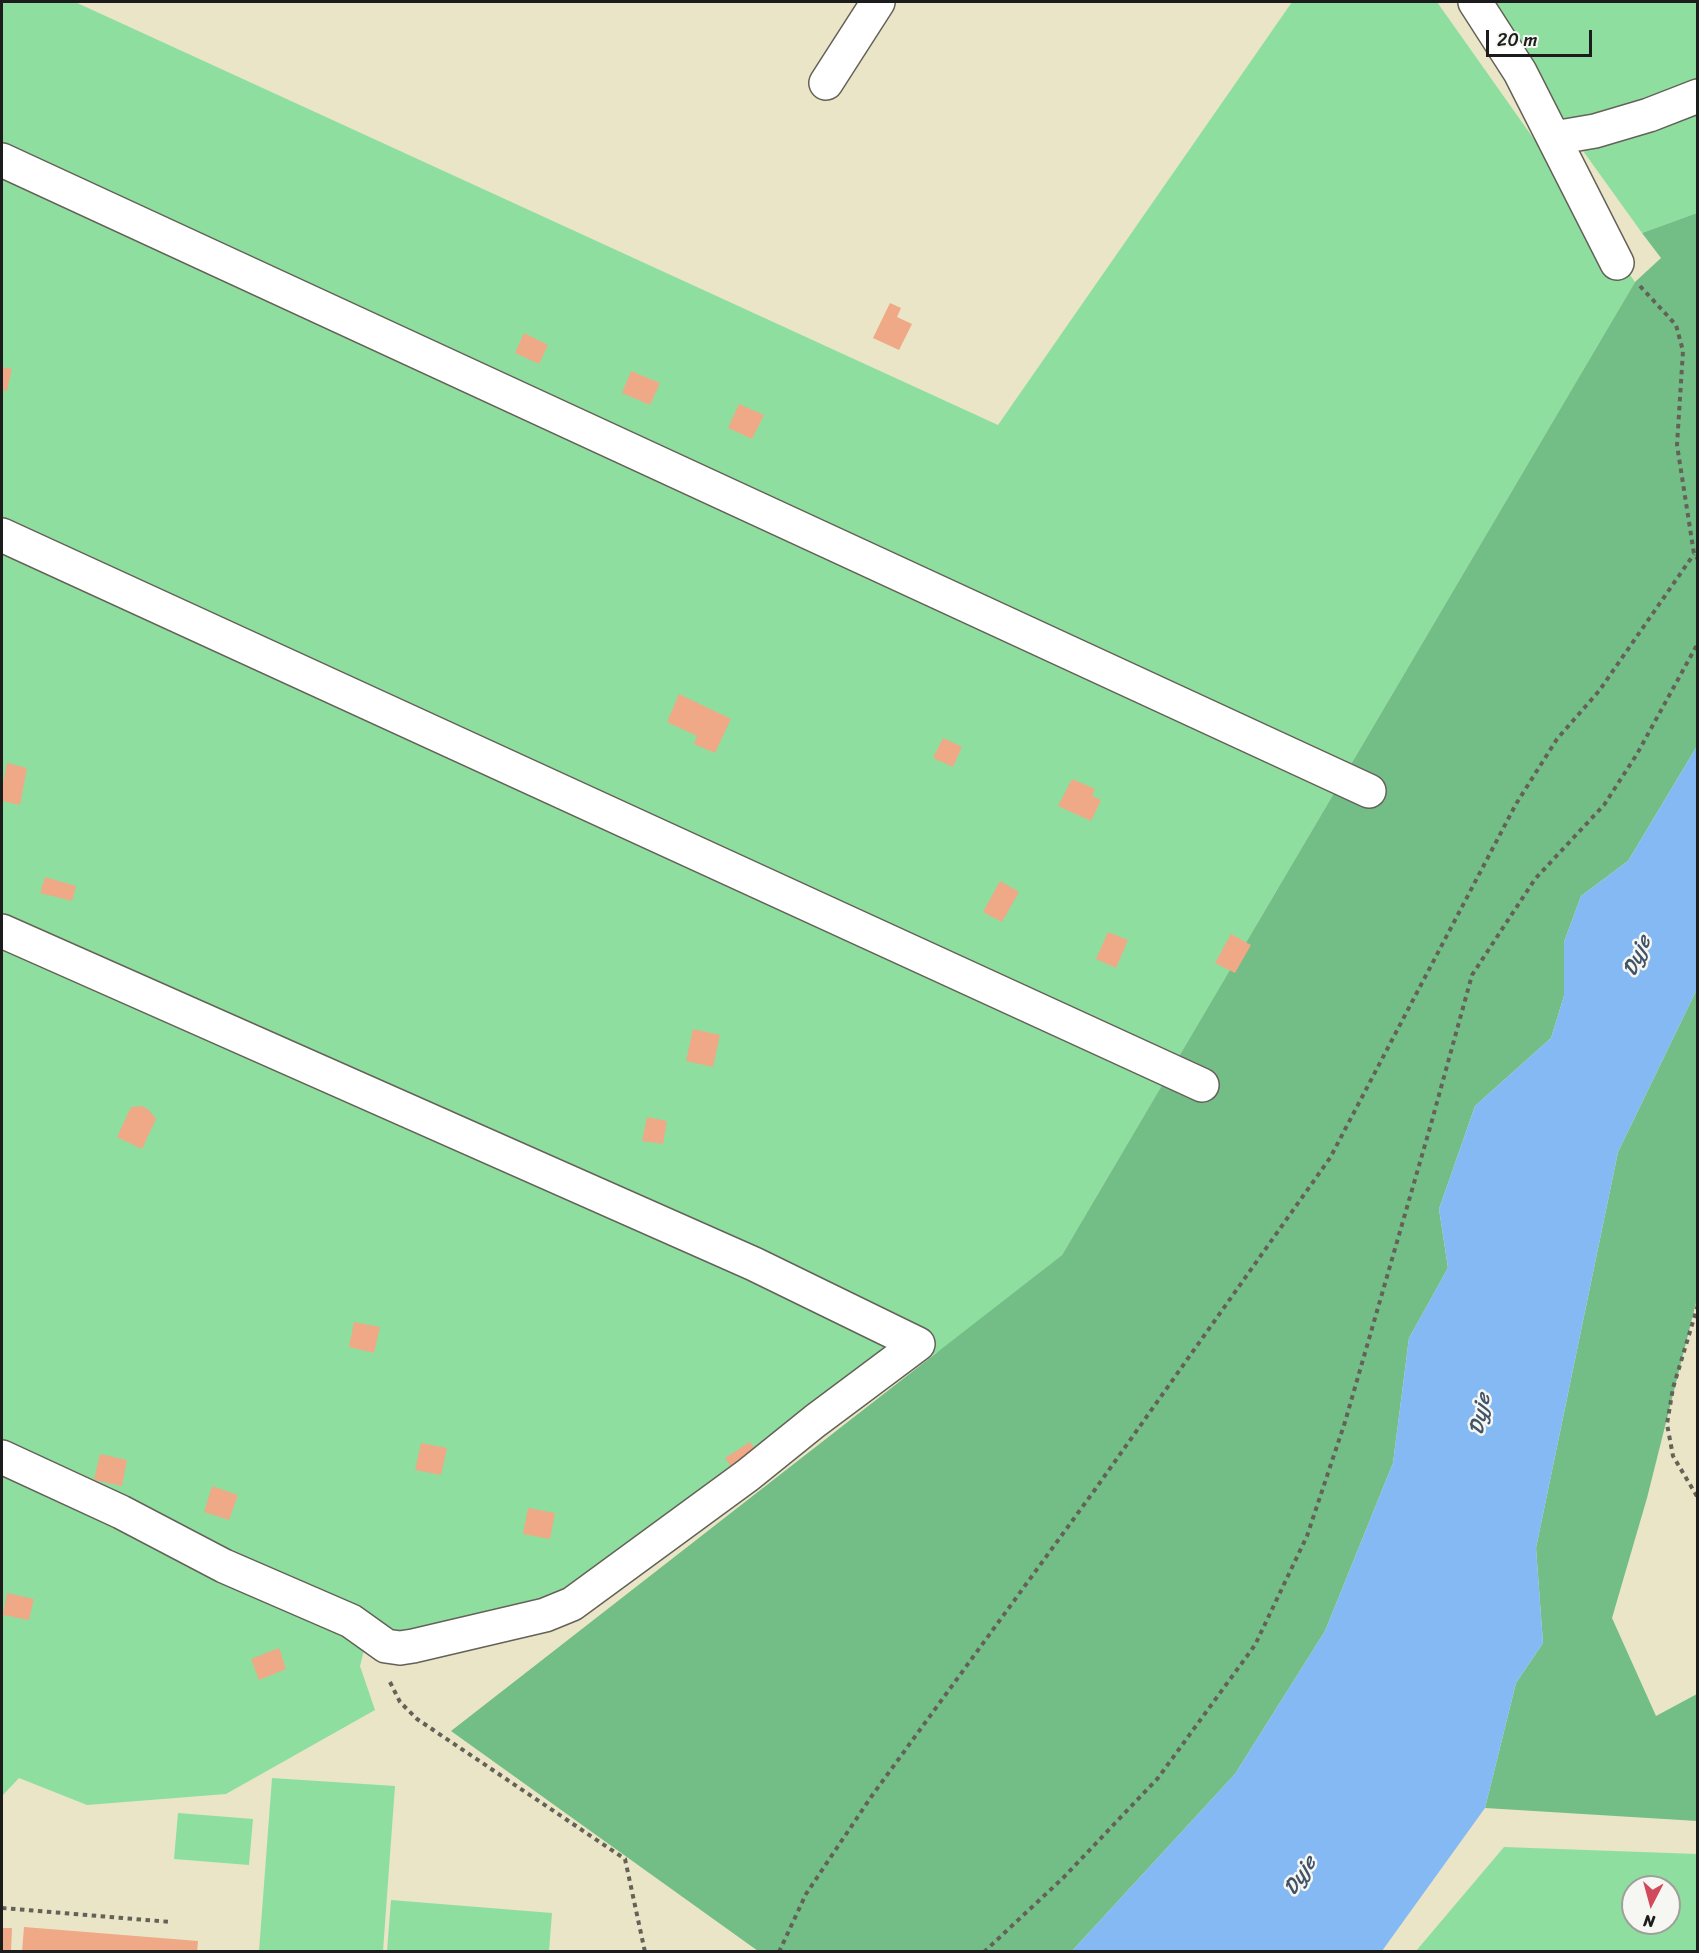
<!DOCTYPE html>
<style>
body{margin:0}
#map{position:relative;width:1699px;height:1953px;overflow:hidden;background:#eae5c7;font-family:Sriracha,sans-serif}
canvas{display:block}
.frame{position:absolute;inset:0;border:3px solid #1c1c1c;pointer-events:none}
.north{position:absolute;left:1621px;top:1875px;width:60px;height:60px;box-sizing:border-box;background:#f6f6f2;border:2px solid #9f9f9c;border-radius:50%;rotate:186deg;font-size:16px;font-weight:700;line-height:24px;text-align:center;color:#1c1c1c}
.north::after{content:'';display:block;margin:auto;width:21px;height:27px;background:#d1495b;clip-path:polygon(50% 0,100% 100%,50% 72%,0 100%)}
.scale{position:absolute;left:1486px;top:30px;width:106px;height:27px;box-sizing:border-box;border:3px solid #1c1c1c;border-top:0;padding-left:8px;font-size:18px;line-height:21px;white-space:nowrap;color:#1c1c1c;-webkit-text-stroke:4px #f6f6f2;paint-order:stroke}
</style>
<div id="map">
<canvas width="1699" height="1953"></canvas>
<div class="frame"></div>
<div class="north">N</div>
<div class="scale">20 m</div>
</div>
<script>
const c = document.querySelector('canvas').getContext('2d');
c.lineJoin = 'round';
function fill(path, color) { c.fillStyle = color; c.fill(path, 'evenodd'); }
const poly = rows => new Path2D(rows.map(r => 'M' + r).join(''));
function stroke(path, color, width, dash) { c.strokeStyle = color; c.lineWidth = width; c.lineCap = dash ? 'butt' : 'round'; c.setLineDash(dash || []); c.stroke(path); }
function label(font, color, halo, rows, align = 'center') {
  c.font = font + ' Sriracha,sans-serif'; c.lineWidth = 5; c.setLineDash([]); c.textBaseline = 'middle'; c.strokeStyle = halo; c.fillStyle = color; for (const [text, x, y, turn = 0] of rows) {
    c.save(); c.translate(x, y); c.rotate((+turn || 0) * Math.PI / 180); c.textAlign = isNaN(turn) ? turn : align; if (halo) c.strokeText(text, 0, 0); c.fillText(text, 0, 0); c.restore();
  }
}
fill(poly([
 [2,2,75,2,998,425,1292,2,1437,2,1635,282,1062,1255,942,1349,550,1606,401,1636,371,1623,360,1666,375,1710,226,1794,87,1805,19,1778,2,1796],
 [1476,2,1697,2,1697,213,1642,233],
 [272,1778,395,1786,383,1951,259,1951],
 [178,1813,253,1819,249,1865,174,1859],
 [1504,1847,1697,1854,1697,1951,1416,1951],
 [1633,1887,1669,1887,1669,1923,1633,1923],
 [391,1900,552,1913,549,1951,387,1951]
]), '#8edf9f');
fill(poly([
 [1697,213,1697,746,1628,861,1581,896,1564,942,1564,996,1551,1038,1475,1106,1439,1209,1448,1268,1409,1338,1393,1463,1325,1631,1235,1774,1072,1951,758,1951,451,1731,1062,1255,1635,282,1661,258,1642,233],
 [1697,989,1697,1299,1647,1498,1612,1618,1656,1716,1697,1694,1697,1821,1485,1808,1516,1683,1543,1643,1536,1548,1618,1152]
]), '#72be86');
fill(poly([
 [1697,746,1697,989,1618,1152,1536,1548,1543,1643,1516,1683,1485,1808,1382,1951,1072,1951,1235,1774,1325,1631,1393,1463,1409,1338,1448,1268,1439,1209,1475,1106,1551,1038,1564,996,1564,942,1581,896,1628,861]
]), '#85b9f3');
fill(poly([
 [890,303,901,308,897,317,912,324,899,350,873,338],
 [524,333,548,345,539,364,515,353],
 [2,367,12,369,7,391,2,390],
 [631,371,660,383,650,405,622,393],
 [739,404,764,415,752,439,728,428],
 [679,694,731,719,715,753,694,744,697,736,667,722],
 [943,738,962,747,953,767,933,758],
 [7,763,27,768,20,805,2,801,2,789],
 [1072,779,1095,789,1092,796,1101,800,1091,821,1058,806],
 [45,877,76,886,72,901,40,893],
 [1000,881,1019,892,1002,922,983,912],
 [1108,932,1128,940,1116,968,1096,959],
 [1231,934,1251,945,1235,973,1215,963],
 [693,1029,720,1035,713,1067,686,1061],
 [142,1106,149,1110,156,1119,142,1149,117,1137,131,1107],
 [647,1117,667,1121,663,1144,642,1141],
 [354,1322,380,1327,374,1353,349,1347],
 [750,1442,759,1454,734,1471,725,1458],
 [421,1443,447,1448,441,1475,415,1470],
 [100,1454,127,1460,122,1486,94,1480],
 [212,1486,238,1495,229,1520,204,1512],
 [528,1508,555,1513,550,1539,523,1534],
 [7,1593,34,1599,29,1620,3,1615],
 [279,1648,286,1669,259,1680,251,1659],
 [24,1927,198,1941,197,1952,22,1952],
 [2,1928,12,1928,11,1952,2,1952]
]), '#efa986');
const minor = poly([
 [1475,2,1520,72,1617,263],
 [826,83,878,2],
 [1554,138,1595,131,1649,115,1698,96],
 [2,160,1369,791],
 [2,535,1202,1085],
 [2,931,754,1264,918,1344,815,1421,748,1475,572,1604,545,1615,413,1646,400,1648,386,1646,351,1621,224,1566,121,1512,2,1457]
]);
stroke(minor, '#646258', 36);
stroke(poly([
 [1640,286,1676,325,1683,351,1677,445,1694,554,1698,559],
 [1698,1305,1673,1388,1667,1424,1673,1456,1698,1498],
 [390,1682,400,1702,417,1719,625,1859,645,1952],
 [2,1908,171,1922],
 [779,1952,806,1894,871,1797,1094,1491,1330,1158,1516,804,1557,739,1599,691,1694,554],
 [984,1952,1063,1878,1158,1778,1255,1645,1307,1536,1345,1422,1431,1124,1472,975,1535,879,1604,805,1637,754,1698,643]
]), '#646258', 4, [4.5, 4.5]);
stroke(minor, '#fff', 33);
label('italic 21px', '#415367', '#f6f6f2', [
 ["Dyje",1638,956,-66],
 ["Dyje",1481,1414,-79],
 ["Dyje",1301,1876,-56]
]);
</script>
